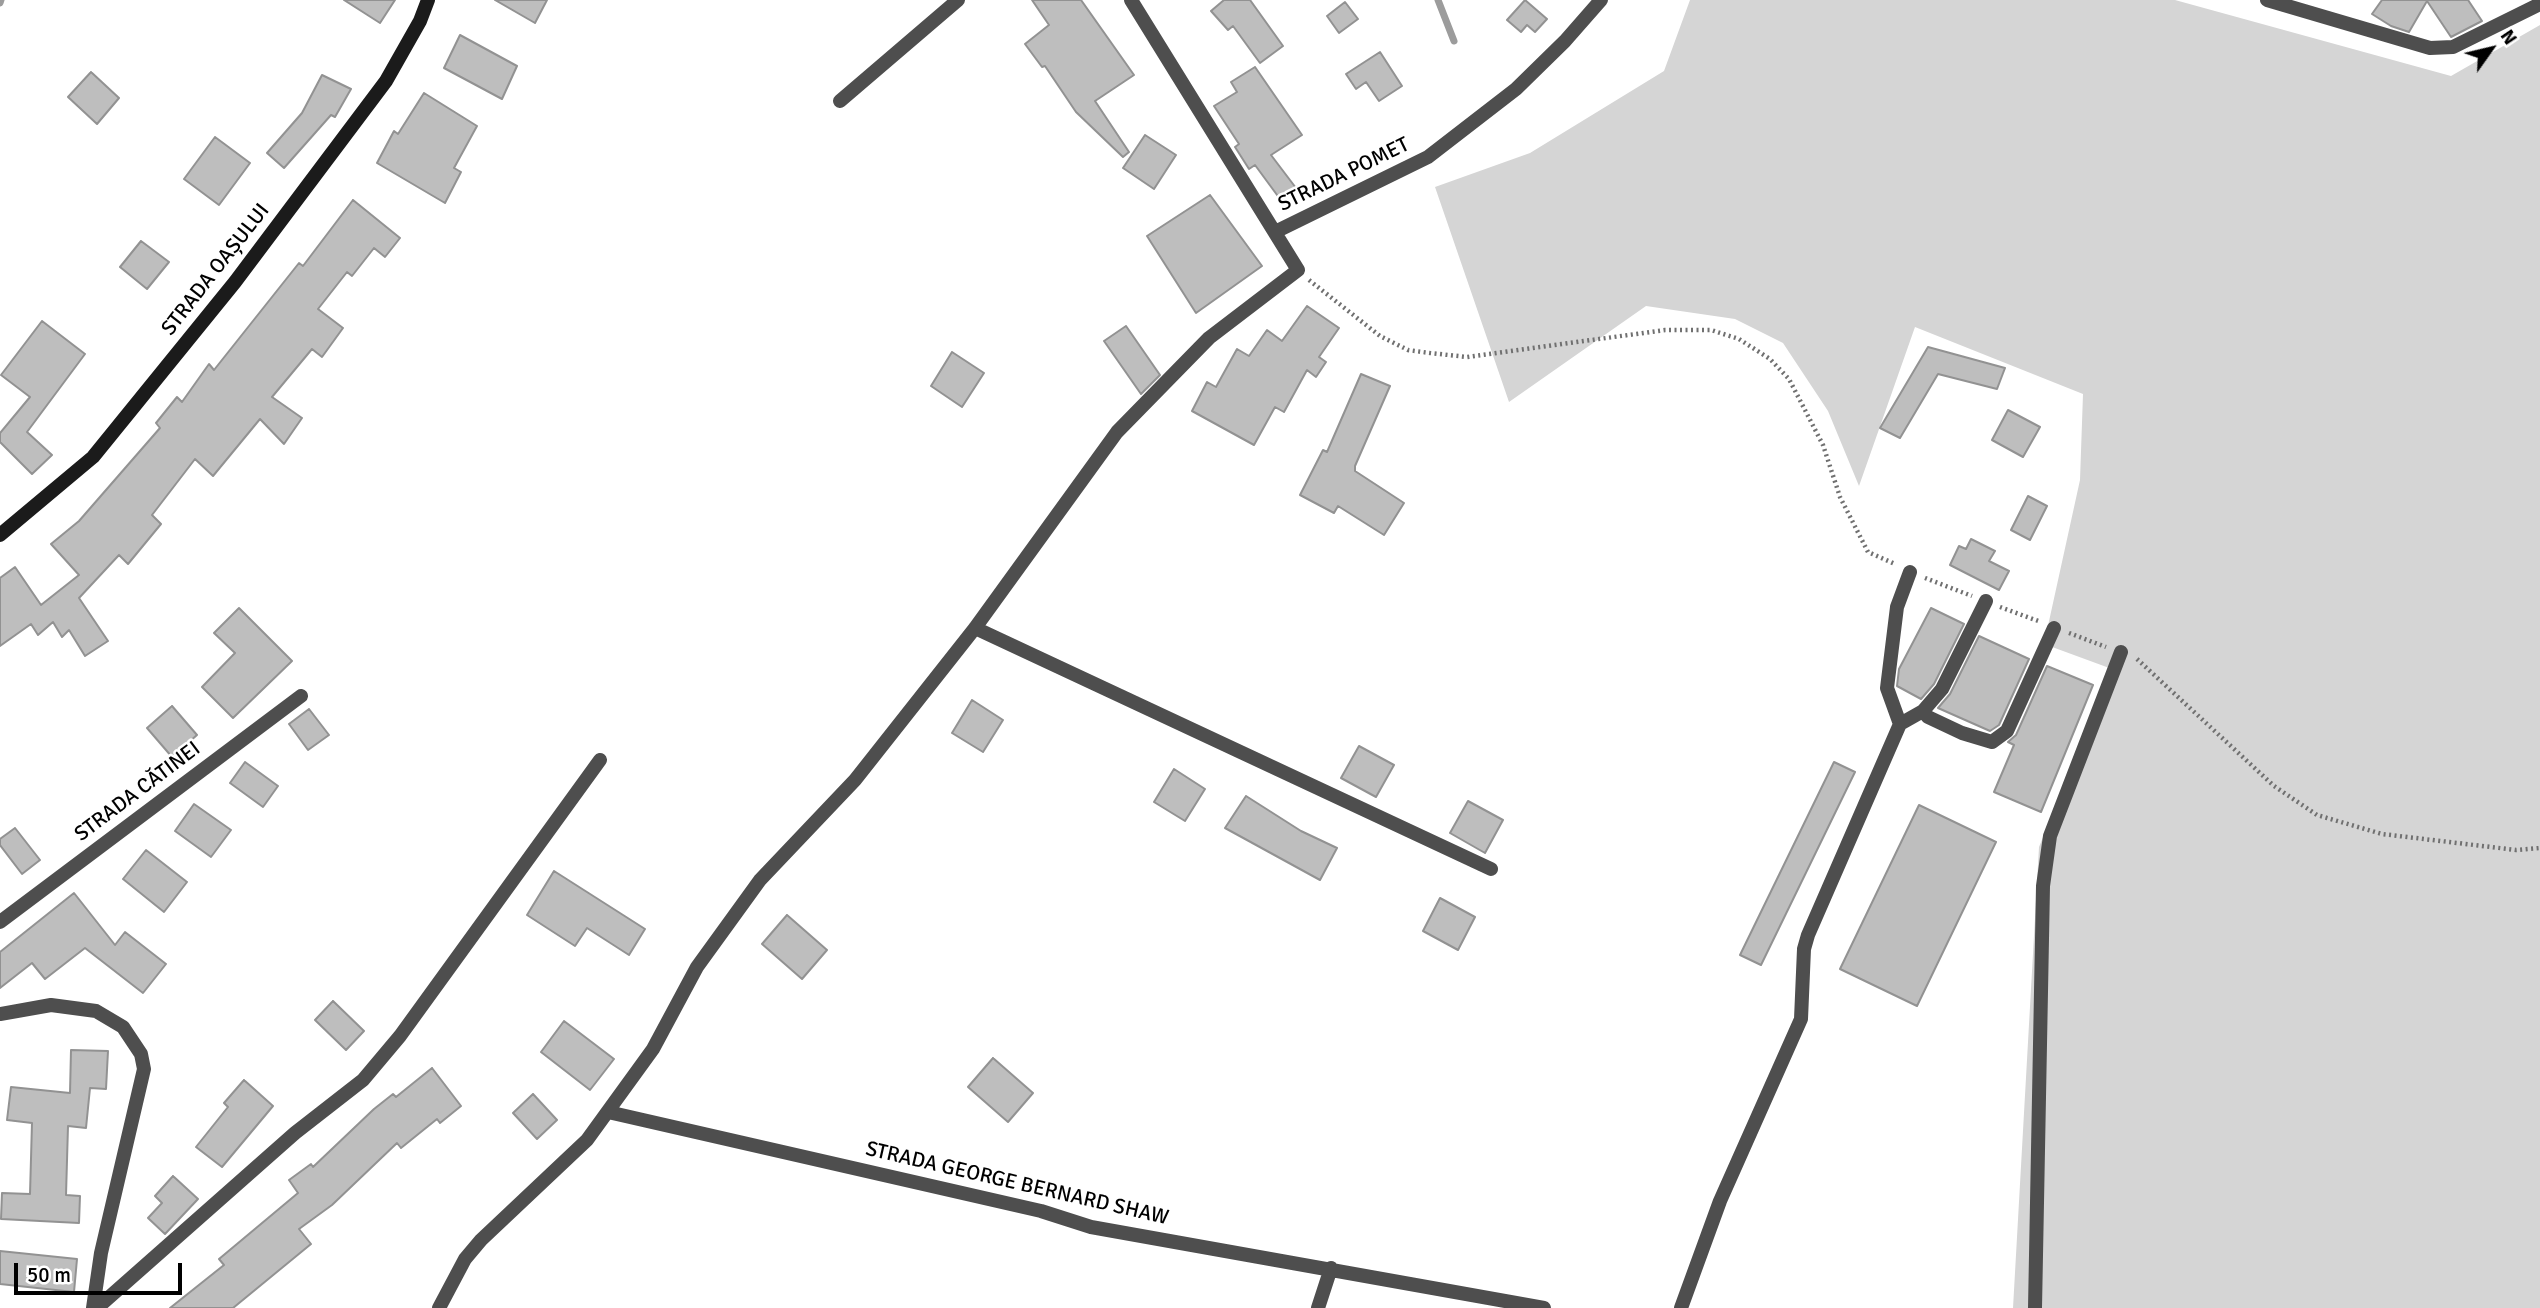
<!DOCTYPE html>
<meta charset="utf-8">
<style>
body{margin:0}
#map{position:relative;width:2540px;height:1308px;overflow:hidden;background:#fff;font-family:Signika,sans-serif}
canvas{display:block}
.north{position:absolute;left:2456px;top:14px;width:70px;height:70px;-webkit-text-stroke:5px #fff;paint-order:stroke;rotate:56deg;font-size:19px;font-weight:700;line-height:28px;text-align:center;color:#000}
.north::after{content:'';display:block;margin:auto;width:24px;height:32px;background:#000;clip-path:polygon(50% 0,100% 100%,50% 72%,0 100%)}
.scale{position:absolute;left:14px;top:1263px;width:168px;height:32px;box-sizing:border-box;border:4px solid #000;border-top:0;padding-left:9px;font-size:21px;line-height:24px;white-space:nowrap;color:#000;-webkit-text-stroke:5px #fff;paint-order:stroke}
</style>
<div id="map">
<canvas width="2540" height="1308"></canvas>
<div class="north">N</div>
<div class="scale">50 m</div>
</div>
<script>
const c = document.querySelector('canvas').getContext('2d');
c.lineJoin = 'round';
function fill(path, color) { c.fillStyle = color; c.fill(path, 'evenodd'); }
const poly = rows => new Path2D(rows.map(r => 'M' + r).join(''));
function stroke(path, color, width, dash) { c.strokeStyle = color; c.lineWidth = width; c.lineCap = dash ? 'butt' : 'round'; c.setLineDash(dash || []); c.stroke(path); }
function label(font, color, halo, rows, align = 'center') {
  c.font = font + ' Signika,sans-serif'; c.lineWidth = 5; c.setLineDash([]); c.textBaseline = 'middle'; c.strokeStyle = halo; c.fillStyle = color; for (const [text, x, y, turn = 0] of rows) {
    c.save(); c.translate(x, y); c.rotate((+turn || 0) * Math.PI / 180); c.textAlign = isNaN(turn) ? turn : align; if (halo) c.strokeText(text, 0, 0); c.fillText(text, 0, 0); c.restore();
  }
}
fill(poly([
 [1690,0,2175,0,2451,76,2540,25,2540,1308,2013,1308,2039,847,2112,669,2044,644,2080,480,2083,394,1915,327,1859,486,1828,411,1783,343,1735,319,1646,306,1509,402,1435,187,1530,153,1664,71]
]), '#d5d5d5');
stroke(poly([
 [1438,0,1454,41],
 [0,3,1,0]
]), '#9c9c9c', 7);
const building = poly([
 [344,0,395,0,380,23,344,0],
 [495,0,547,0,535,23,495,0],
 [1032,0,1081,0,1134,75,1095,101,1129,152,1123,157,1076,112,1045,66,1042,67,1025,44,1049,25,1032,0],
 [1224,0,1250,0,1283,46,1260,63,1233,26,1228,30,1211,11,1224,0],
 [1525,0,1547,19,1535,32,1527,25,1521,32,1507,20,1525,0],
 [2382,0,2468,0,2482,21,2451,37,2427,1,2409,32,2391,26,2372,14,2382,0],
 [1345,2,1358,19,1339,33,1327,16,1345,2],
 [460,35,517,66,502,99,444,68,460,35],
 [1380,52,1402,86,1379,101,1366,82,1356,89,1346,74,1380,52],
 [1255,67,1302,135,1271,155,1296,188,1280,199,1255,165,1249,169,1235,147,1239,144,1214,106,1237,92,1231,82,1255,67],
 [91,72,119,98,97,124,68,97,91,72],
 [322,75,351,89,335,117,331,115,284,168,267,153,302,113,322,75],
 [424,93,477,126,454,168,461,172,445,203,377,163,394,131,398,134,424,93],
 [1145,135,1176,155,1154,189,1123,168,1145,135],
 [215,137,250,163,219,205,184,179,215,137],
 [1210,195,1262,266,1196,313,1147,236,1210,195],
 [353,200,400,238,385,257,374,248,352,276,347,272,318,309,343,328,322,357,312,349,272,397,302,418,284,444,260,419,213,476,195,459,152,515,161,524,128,564,119,555,79,598,108,641,85,656,69,630,62,637,53,622,38,635,31,624,0,646,0,578,15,567,41,605,79,575,51,544,79,521,160,428,156,423,177,397,182,402,209,364,214,370,299,263,303,266,353,200],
 [141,241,169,262,147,289,120,267,141,241],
 [1307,306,1339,328,1319,357,1326,362,1316,377,1307,370,1284,412,1275,407,1254,445,1192,411,1207,382,1216,387,1237,349,1249,356,1267,330,1282,341,1307,306],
 [42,321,85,354,27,432,52,455,32,474,0,442,0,433,30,397,1,375,42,321],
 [1126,326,1160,375,1141,394,1104,341,1126,326],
 [1928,347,2005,368,1997,389,1938,374,1900,438,1880,428,1928,347],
 [952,352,984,373,962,407,931,386,952,352],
 [1361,374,1390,386,1355,466,1355,471,1404,503,1384,535,1338,506,1334,513,1300,495,1323,450,1327,452,1361,374],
 [2008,410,2040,427,2023,457,1992,440,2008,410],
 [2028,496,2047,506,2030,540,2011,530,2028,496],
 [1971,539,1995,551,1989,561,2009,571,1999,590,1950,565,1959,546,1966,549,1971,539],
 [239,608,292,661,233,718,202,687,235,653,214,633,239,608],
 [1931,608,1964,624,1934,684,1921,699,1897,686,1899,669,1931,608],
 [1979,636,2029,659,1999,725,1990,731,1938,708,1950,694,1979,636],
 [2047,666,2093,685,2041,812,1994,792,2014,745,2008,742,2016,735,2047,666],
 [972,700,1003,720,983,752,952,733,972,700],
 [172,706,197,735,172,757,147,728,172,706],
 [309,709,329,735,308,750,289,724,309,709],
 [1359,746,1394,765,1376,797,1341,778,1359,746],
 [245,762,278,786,263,807,230,783,245,762],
 [1834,762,1855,772,1761,965,1740,955,1834,762],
 [1174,769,1205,789,1185,821,1154,802,1174,769],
 [1246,796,1301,831,1337,848,1320,880,1225,828,1246,796],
 [1468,801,1503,820,1485,853,1450,833,1468,801],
 [194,804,231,830,211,857,175,831,194,804],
 [1919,805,1996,842,1917,1006,1840,969,1919,805],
 [15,828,40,860,22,874,0,845,0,839,15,828],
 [146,850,187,882,164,912,123,879,146,850],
 [554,871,645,929,629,955,587,928,575,946,527,915,554,871],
 [74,893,115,945,125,932,166,964,143,993,85,948,45,979,32,963,0,988,0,952,74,893],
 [1440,898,1475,917,1458,950,1423,931,1440,898],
 [787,915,827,950,802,979,762,944,787,915],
 [333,1001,364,1031,346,1050,315,1020,333,1001],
 [564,1021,614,1059,590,1090,541,1052,564,1021],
 [71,1050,108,1051,106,1089,90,1088,86,1128,68,1126,66,1195,80,1196,79,1223,1,1219,2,1193,30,1194,32,1123,7,1120,11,1087,70,1093,71,1050],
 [993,1058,1033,1093,1008,1122,968,1087,993,1058],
 [432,1068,461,1106,440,1123,437,1119,401,1148,397,1143,332,1205,299,1229,311,1244,233,1308,170,1308,224,1265,219,1259,298,1193,289,1180,311,1164,313,1167,374,1109,393,1094,396,1097,432,1068],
 [244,1080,273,1106,222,1167,196,1147,228,1107,224,1103,244,1080],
 [533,1094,557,1120,537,1139,513,1113,533,1094],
 [173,1176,198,1199,165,1234,148,1218,162,1203,155,1196,173,1176],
 [0,1251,77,1259,74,1292,0,1284,0,1251]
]);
fill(building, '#bebebe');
stroke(building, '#929292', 2);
stroke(poly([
 [1309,280,1380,336,1408,350,1430,353,1467,357,1665,330,1711,330,1739,339,1770,359,1789,379,1823,445,1840,497,1868,552,1895,564],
 [1925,578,1972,596],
 [2000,607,2041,622],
 [2069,633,2106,647],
 [2137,659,2274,786,2317,815,2382,834,2516,850,2540,848]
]), '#707070', 4.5, [2, 3.5]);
stroke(poly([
 [1923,711,1928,717,1962,733,1992,742,2007,731,2054,628],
 [1900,724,1887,688,1897,607,1910,572],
 [1681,1308,1720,1201,1801,1019,1804,949,1808,935,1900,724,1923,711,1942,689,1986,601],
 [2035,1308,2043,886,2050,836,2121,652]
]), '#4e4e4e', 14);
stroke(poly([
 [2267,0,2430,48,2453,47,2540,4],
 [840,101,958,0],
 [1275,232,1428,157,1516,89,1565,41,1601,0],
 [975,628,1491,869],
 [0,922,301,696],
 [0,1014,51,1005,96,1011,123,1027,141,1054,144,1069,101,1253,93,1308],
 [608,1112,1041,1211,1091,1227,1544,1308],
 [97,1308,295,1133,363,1080,400,1036,600,760],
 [439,1308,465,1259,481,1240,587,1140,653,1049,697,967,760,880,855,780,975,628,1117,432,1209,338,1298,270,1131,0],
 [1318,1308,1331,1268]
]), '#4e4e4e', 14);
stroke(poly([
 [0,535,93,457,235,282,386,81,420,21,428,0]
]), '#1b1b1b', 14);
label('21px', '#000', '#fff', [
 ["STRADA POMET",1344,175,-26],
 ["STRADA OAȘULUI",216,270,-52],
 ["STRADA CĂTINEI",138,792,-37],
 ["STRADA GEORGE BERNARD SHAW",1017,1184,13]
]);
</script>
